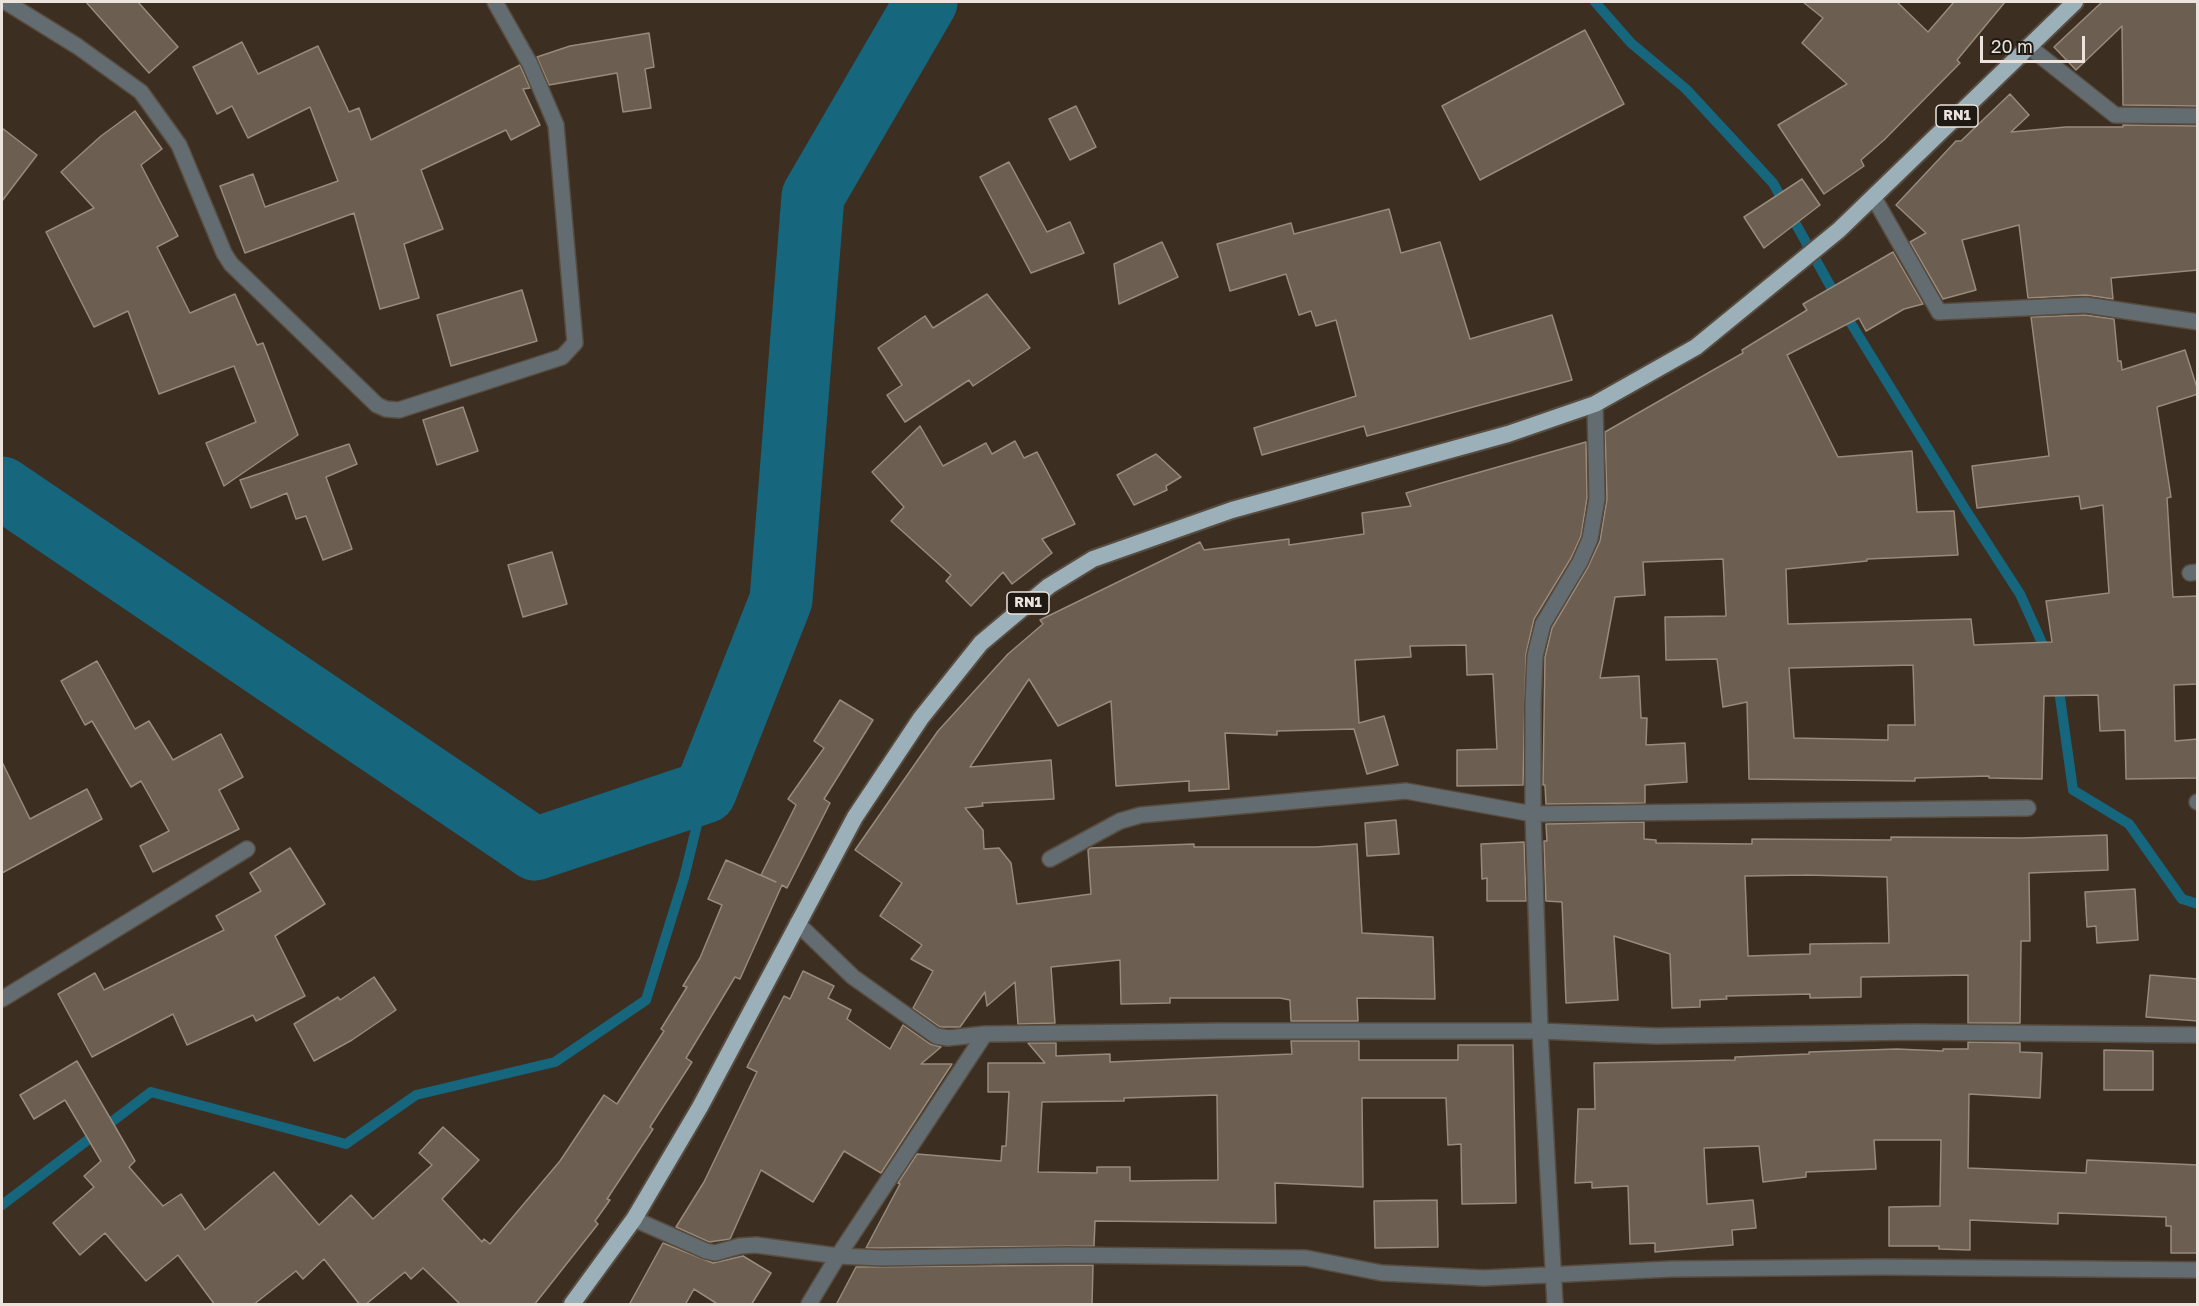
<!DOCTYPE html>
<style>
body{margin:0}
#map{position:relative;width:2199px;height:1306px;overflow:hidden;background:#3c2f22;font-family:"Golos Text",sans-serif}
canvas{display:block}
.frame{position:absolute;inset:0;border:3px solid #ece4dc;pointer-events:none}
.scale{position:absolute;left:1980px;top:36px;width:105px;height:27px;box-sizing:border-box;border:3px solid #ece4dc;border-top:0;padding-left:8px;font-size:18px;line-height:21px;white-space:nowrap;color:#ece4dc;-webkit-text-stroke:4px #1e1913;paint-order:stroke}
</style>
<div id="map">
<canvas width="2199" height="1306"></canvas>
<div class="frame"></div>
<div class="scale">20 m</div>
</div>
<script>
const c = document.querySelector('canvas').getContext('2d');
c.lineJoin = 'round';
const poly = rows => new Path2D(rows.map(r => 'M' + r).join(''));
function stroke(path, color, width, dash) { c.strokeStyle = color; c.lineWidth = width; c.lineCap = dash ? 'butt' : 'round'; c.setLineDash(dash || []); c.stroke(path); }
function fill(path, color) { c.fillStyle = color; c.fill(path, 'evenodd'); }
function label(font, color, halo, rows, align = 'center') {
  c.font = font + ' "Golos Text",sans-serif'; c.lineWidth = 4.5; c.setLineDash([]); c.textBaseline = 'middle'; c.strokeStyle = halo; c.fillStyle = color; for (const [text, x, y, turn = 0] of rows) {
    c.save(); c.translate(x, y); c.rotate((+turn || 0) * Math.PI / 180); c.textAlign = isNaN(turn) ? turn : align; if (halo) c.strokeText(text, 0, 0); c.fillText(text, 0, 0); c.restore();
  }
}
stroke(poly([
 [1595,2,1631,43,1686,89,1773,183,1837,298],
 [1844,312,1967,512,2020,594,2047,654],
 [2058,683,2073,790,2129,824,2182,899,2198,904],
 [2,1205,151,1092,346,1144,416,1095,555,1062,646,1000,684,878,705,792]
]), '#16667e', 10);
stroke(poly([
 [2,488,535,849,705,792,781,600,813,196,926,2]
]), '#16667e', 63);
const building = poly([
 [86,2,138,2,178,47,149,73,86,2],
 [1803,2,1897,2,1928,32,1954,2,2005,2,1957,60,1960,63,1884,140,1861,160,1864,166,1824,194,1778,125,1847,84,1802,43,1823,18,1803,2],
 [2102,2,2198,2,2198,106,2123,105,2122,26,2076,70,2054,47,2102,2],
 [1585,30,1624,104,1480,180,1442,106,1585,30],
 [649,33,654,67,645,69,651,108,623,112,617,73,549,85,537,57,570,46,649,33],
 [242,42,258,74,318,46,349,112,359,108,371,140,520,65,530,88,523,89,540,125,511,140,506,130,421,170,443,229,404,244,419,298,380,309,354,213,245,253,220,186,253,174,265,207,338,181,310,107,248,138,232,106,217,114,193,67,242,42],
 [2010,94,2029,115,2011,132,2066,127,2123,127,2123,125,2198,126,2198,270,2111,278,2113,299,2086,295,2028,298,2019,225,1962,240,1976,290,1943,299,1910,242,1926,233,1896,205,1956,141,1961,141,2010,94],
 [1076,106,1096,147,1070,160,1049,119,1076,106],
 [135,111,162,149,141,165,178,236,157,247,190,313,235,294,257,345,263,343,298,435,224,486,206,443,256,422,234,366,159,394,128,311,94,327,46,232,94,208,61,172,101,136,135,111],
 [2,128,37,155,2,201,2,128],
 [1009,162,1047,232,1070,222,1084,253,1031,273,980,177,1009,162],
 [1802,179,1820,205,1764,248,1744,217,1802,179],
 [1389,209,1401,253,1440,242,1470,339,1552,315,1572,380,1367,436,1364,426,1262,455,1254,428,1356,396,1336,320,1316,326,1311,311,1299,315,1286,274,1230,291,1217,244,1291,223,1294,234,1389,209],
 [1162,242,1178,277,1119,304,1114,264,1162,242],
 [1893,252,1923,304,1904,309,1866,331,1859,318,1787,355,1838,457,1912,451,1917,512,1954,511,1958,555,1867,559,1867,561,1786,569,1788,624,1971,619,1974,645,2052,642,2046,601,2109,593,2103,505,2081,509,2079,496,1977,508,1972,466,2049,456,2031,317,2085,315,2114,319,2118,361,2121,361,2122,370,2185,350,2198,391,2198,394,2157,407,2171,497,2167,498,2173,597,2198,596,2198,684,2174,685,2175,741,2198,739,2198,778,2126,779,2125,730,2100,731,2098,695,2044,696,2042,779,1989,778,1989,776,1915,778,1915,781,1749,779,1747,702,1723,707,1717,659,1666,660,1665,617,1726,616,1723,559,1643,562,1645,595,1615,597,1600,678,1639,676,1641,718,1647,718,1646,745,1685,743,1687,782,1645,785,1645,803,1546,804,1545,785,1543,785,1545,657,1552,628,1588,567,1600,541,1607,499,1605,432,1743,353,1742,350,1807,310,1803,304,1893,252],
 [1913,665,1915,725,1888,725,1888,740,1794,738,1789,668,1913,665],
 [522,290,537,341,451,366,437,315,522,290],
 [987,294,1030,348,973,386,969,380,905,422,887,395,902,385,878,348,925,316,933,328,987,294],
 [463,407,478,451,437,465,423,420,463,407],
 [920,426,943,466,986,443,992,454,1015,441,1024,458,1037,452,1075,524,1042,539,1052,553,1012,584,1003,572,971,606,946,581,951,575,891,521,904,507,872,472,920,426],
 [1586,442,1587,498,1581,536,1571,558,1534,619,1526,654,1523,785,1457,786,1457,750,1497,749,1493,674,1467,675,1466,645,1410,646,1411,657,1355,660,1359,723,1384,716,1398,765,1367,774,1354,729,1277,731,1277,735,1225,733,1229,789,1189,791,1189,781,1116,786,1111,701,1058,726,1029,679,970,767,1051,760,1054,799,982,803,983,806,965,808,983,830,984,849,999,848,1011,863,1017,904,1091,894,1088,850,1090,848,1194,844,1194,847,1316,847,1357,844,1362,933,1433,937,1435,999,1357,998,1358,1021,1291,1021,1290,1000,1280,998,1170,998,1170,1003,1121,1004,1120,960,1051,967,1055,1023,1018,1024,1015,982,987,1006,985,992,960,1027,940,1027,913,1008,933,971,911,959,922,945,880,916,902,883,855,850,938,731,1008,654,1043,624,1040,620,1200,542,1204,550,1289,539,1289,545,1364,534,1362,513,1411,506,1406,493,1586,442],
 [349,444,357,464,326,477,352,549,323,560,306,516,296,519,287,493,251,508,240,480,349,444],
 [1156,454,1181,477,1166,486,1167,490,1134,505,1117,475,1156,454],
 [552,552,567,604,523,617,508,565,552,552],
 [97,661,135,729,149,721,173,760,221,734,243,777,219,790,239,829,153,872,140,846,169,831,141,781,131,787,92,721,85,725,61,681,97,661],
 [840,700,873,720,824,799,830,803,787,888,782,885,740,979,735,977,686,1058,692,1062,650,1127,653,1129,607,1199,610,1200,595,1221,598,1224,534,1305,461,1305,423,1268,411,1279,405,1272,365,1305,360,1305,324,1259,303,1279,296,1271,253,1305,215,1305,178,1255,146,1281,105,1233,80,1255,53,1223,94,1187,84,1176,101,1161,65,1100,34,1119,20,1095,77,1061,135,1161,129,1167,163,1206,181,1194,205,1230,274,1172,319,1225,351,1195,373,1219,432,1165,419,1153,443,1127,479,1160,442,1199,482,1242,484,1239,490,1244,560,1161,604,1095,617,1104,664,1031,661,1029,687,987,683,986,700,958,722,905,708,899,726,860,776,882,761,875,796,805,788,799,824,748,814,741,840,700],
 [2,762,30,819,87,789,102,819,2,873,2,762],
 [1396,820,1399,854,1367,856,1365,823,1396,820],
 [1644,822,1644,839,1656,840,1656,843,1752,844,1752,839,1891,840,1891,837,2022,838,2107,835,2108,870,2029,873,2030,941,2021,941,2020,1023,1968,1023,1968,975,1861,977,1861,997,1810,998,1810,994,1726,996,1727,999,1700,1000,1700,1007,1672,1008,1670,954,1614,936,1618,1000,1566,1003,1562,902,1546,901,1544,841,1547,841,1546,824,1644,822],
 [1805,875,1887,877,1889,943,1810,944,1810,954,1748,956,1745,876,1805,875],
 [1524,842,1526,901,1487,901,1487,878,1482,879,1481,844,1524,842],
 [290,848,325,904,275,936,305,996,256,1021,253,1015,187,1045,173,1014,92,1057,58,994,95,973,104,990,224,930,216,916,261,891,250,873,290,848],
 [2135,889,2138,940,2097,943,2096,926,2087,927,2085,892,2135,889],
 [803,971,834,986,828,998,851,1010,847,1019,890,1049,903,1025,930,1044,941,1047,921,1064,952,1064,881,1173,844,1151,813,1202,761,1170,730,1239,709,1242,676,1227,704,1182,757,1072,747,1067,784,996,790,999,803,971],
 [2150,975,2198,979,2198,1021,2146,1017,2150,975],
 [374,977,396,1010,352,1040,314,1061,294,1024,338,997,340,1000,374,977],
 [1291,1041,1359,1041,1359,1060,1458,1060,1458,1045,1513,1045,1516,1203,1462,1204,1461,1144,1448,1145,1446,1098,1362,1098,1363,1187,1275,1183,1276,1223,1095,1221,1094,1246,866,1248,900,1184,898,1183,917,1154,1001,1161,1002,1146,1006,1146,1009,1092,988,1092,988,1063,1045,1063,1028,1043,1056,1043,1056,1056,1110,1054,1110,1062,1292,1054,1291,1041],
 [1217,1095,1218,1180,1130,1181,1130,1167,1097,1167,1097,1173,1038,1172,1042,1102,1124,1101,1124,1098,1217,1095],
 [1968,1042,2020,1043,2020,1052,2042,1053,2040,1098,1969,1094,1968,1168,2086,1173,2087,1160,2198,1165,2198,1253,2171,1253,2171,1226,2166,1226,2166,1217,2058,1213,2058,1224,1970,1220,1970,1250,1939,1249,1939,1246,1889,1246,1889,1207,1940,1206,1941,1140,1874,1140,1876,1169,1806,1172,1806,1177,1763,1182,1759,1146,1704,1148,1707,1204,1753,1200,1756,1228,1732,1230,1733,1245,1655,1252,1655,1243,1630,1244,1628,1186,1592,1188,1592,1182,1575,1183,1578,1109,1595,1109,1594,1063,1735,1060,1735,1057,1809,1054,1809,1052,1897,1049,1943,1051,1943,1049,1968,1049,1968,1042],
 [2104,1050,2153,1051,2153,1090,2104,1090,2104,1050],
 [1437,1200,1438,1247,1375,1248,1374,1201,1437,1200],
 [663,1243,713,1263,743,1256,771,1273,751,1305,719,1305,694,1289,685,1305,629,1305,663,1243],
 [1093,1265,1092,1305,836,1305,856,1267,1093,1265]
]);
fill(building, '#6c5e50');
stroke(building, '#998a7b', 1.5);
const minor = poly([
 [6,2,77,46,141,92,179,145,224,253,231,264,377,405,386,409,399,410,562,357,575,343,556,125,530,64,495,2],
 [2028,46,2115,115,2198,116],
 [1874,198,1939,312,2086,305,2198,322],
 [2190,573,2198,572],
 [2197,802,2198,802],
 [1050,859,1120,821,1141,815,1406,791,1533,814,2028,808],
 [797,923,853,977,936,1036,948,1038,985,1034,1221,1031,1540,1031,1656,1036,1915,1032,2198,1035],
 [2,999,247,849],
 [634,1219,706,1251,715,1253,740,1246,756,1245,838,1256,882,1258,1066,1255,1306,1258,1382,1273,1484,1278,1671,1269,1881,1267,2198,1270],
 [809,1304,838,1256,985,1034],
 [1555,1304,1540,1031,1533,814,1533,704,1535,656,1543,624,1580,562,1590,539,1597,499,1595,404]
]);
const trunk = poly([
 [572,1304,634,1219,700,1107,855,817,921,718,981,643,1049,586,1093,559,1232,510,1508,434,1595,404,1696,347,1839,230,2075,2]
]);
stroke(minor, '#584c40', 18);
stroke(trunk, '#584c40', 20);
stroke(minor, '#636c70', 15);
stroke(trunk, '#9bb0b9', 16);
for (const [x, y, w] of [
 [1957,116,42],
 [1028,603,42]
]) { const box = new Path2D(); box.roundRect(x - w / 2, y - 11, w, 22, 4.5); c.fillStyle = '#1e1913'; c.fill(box); stroke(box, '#ece4dc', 1.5); }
label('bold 14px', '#ece4dc', null, [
 ["RN1",1957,116],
 ["RN1",1028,603]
]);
</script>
